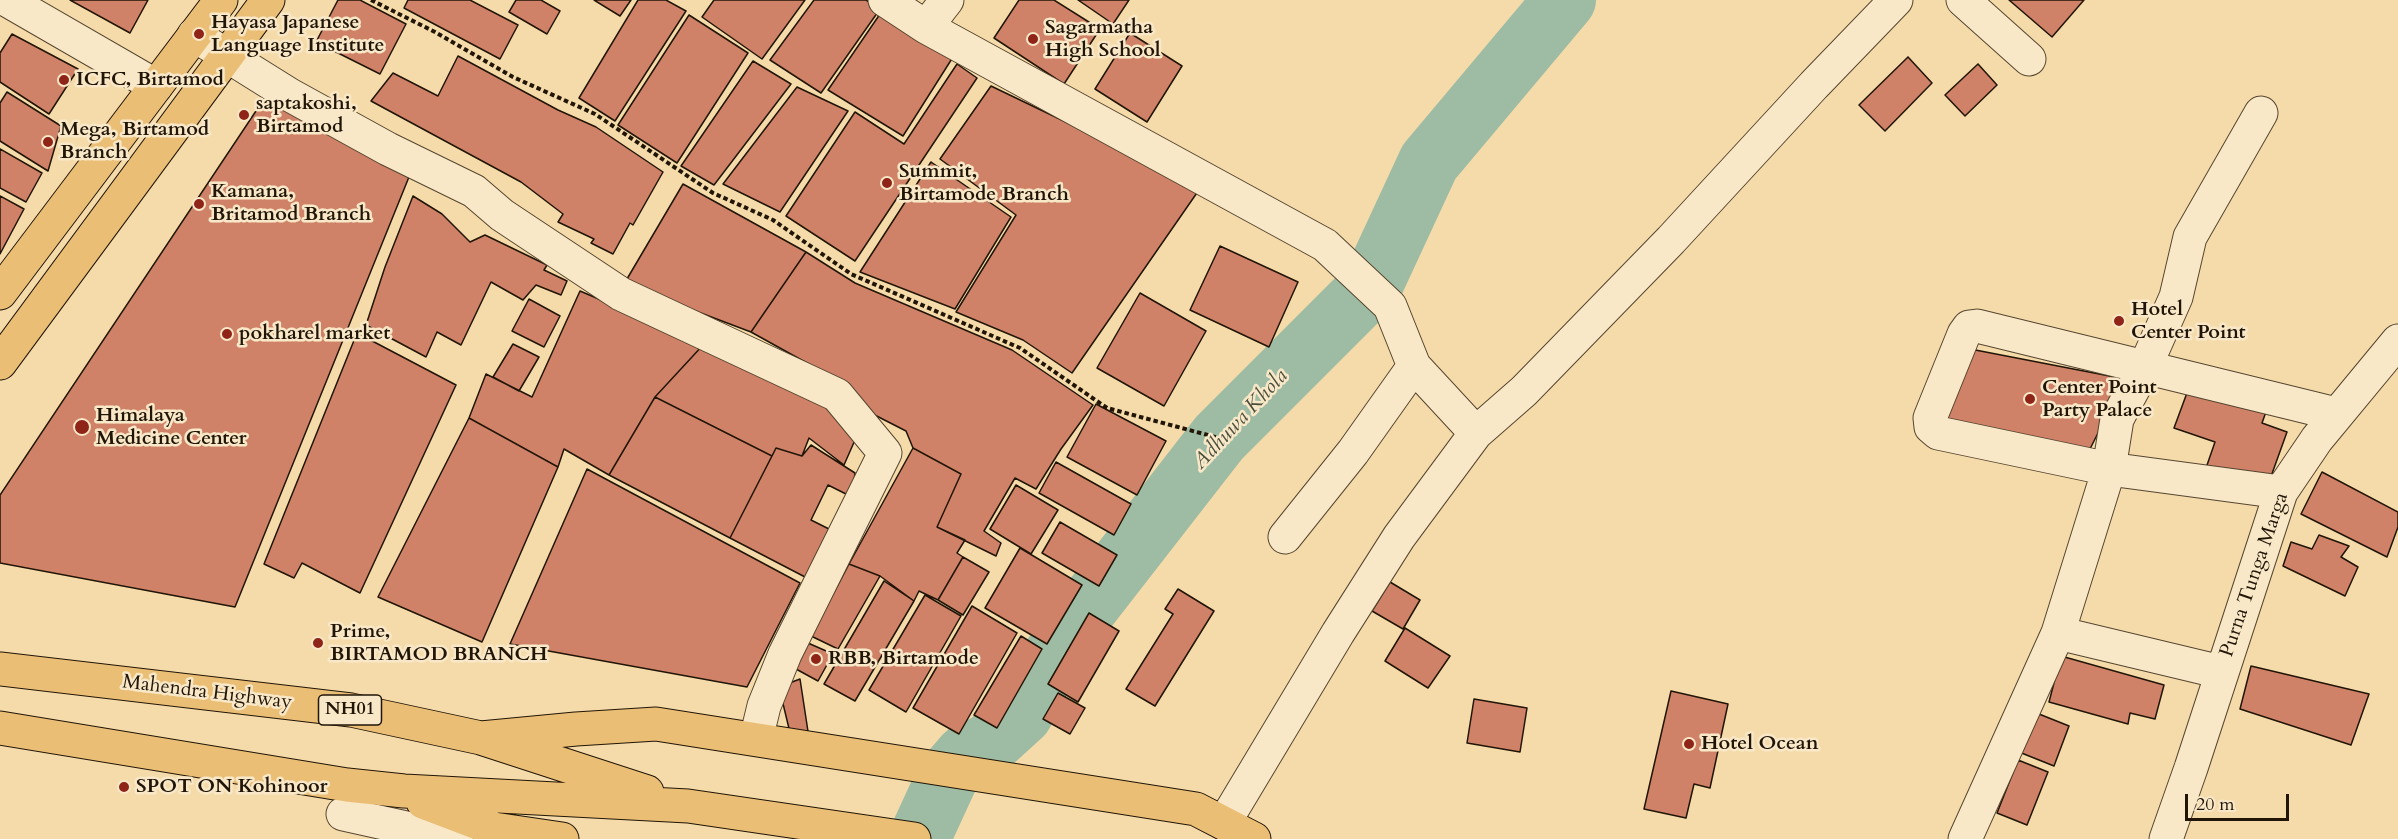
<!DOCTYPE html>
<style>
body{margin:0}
#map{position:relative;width:2398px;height:839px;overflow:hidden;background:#f5dbaa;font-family:Cardo,serif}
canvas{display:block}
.scale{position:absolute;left:2185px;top:794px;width:104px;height:27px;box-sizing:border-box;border:3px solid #211507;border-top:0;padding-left:8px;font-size:18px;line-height:21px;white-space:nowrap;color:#211507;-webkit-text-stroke:4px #f8e8c8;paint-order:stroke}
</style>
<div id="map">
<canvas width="2398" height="839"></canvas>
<div class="scale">20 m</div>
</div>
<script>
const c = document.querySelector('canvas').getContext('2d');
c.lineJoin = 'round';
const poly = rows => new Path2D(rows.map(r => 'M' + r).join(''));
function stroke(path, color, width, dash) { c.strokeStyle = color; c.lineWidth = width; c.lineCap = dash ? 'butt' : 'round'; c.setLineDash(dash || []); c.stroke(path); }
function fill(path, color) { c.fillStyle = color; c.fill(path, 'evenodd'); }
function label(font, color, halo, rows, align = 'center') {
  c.font = font + ' Cardo,serif'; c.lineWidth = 5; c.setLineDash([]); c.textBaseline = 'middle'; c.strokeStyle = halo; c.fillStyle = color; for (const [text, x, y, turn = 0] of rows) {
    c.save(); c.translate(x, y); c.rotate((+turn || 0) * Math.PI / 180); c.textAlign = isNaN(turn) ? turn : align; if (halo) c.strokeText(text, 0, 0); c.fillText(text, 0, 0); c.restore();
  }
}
stroke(poly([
 [919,839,948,776,966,755,989,744,1022,714,1047,666,1079,618,1219,438,1372,285,1429,162,1565,0]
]), '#9dbca3', 62);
const building = poly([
 [70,0,148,0,130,33,70,0],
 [338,0,360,0,406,24,380,74,316,42,338,0],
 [408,0,470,0,518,25,500,59,404,8,408,0],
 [516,0,541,0,560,11,547,34,509,12,516,0],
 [594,0,631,0,620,16,594,0],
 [638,0,666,0,686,11,615,121,579,98,638,0],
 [714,0,805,0,762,59,702,17,714,0],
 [814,0,866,0,880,9,821,93,770,60,814,0],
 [1019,0,1054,0,1100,29,1064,84,994,38,1019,0],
 [1078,0,1129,0,1113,24,1078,0],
 [2009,0,2084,0,2052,37,2009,0],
 [880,14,953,57,903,136,828,90,880,14],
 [689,15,748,53,677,163,618,125,689,15],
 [1130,33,1182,66,1147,122,1095,89,1130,33],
 [12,34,78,69,49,114,0,82,0,53,12,34],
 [458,56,558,110,596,127,663,172,633,225,630,223,613,254,591,243,594,239,558,222,563,214,521,182,371,101,393,73,438,96,458,56],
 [1908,57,1932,83,1885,131,1859,105,1908,57],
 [753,61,791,84,714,185,681,166,753,61],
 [957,64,977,78,855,261,786,216,855,112,904,144,957,64],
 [1978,64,1997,85,1965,116,1945,95,1978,64],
 [991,86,1201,187,1072,373,1023,340,956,312,1016,215,940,159,991,86],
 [797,87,848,111,780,212,723,184,797,87],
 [7,92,61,126,48,171,0,141,0,103,7,92],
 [266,96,411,172,235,607,0,563,0,495,266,96],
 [0,149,42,173,26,202,0,188,0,149],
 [931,162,1011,217,955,309,860,272,931,162],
 [683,184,806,252,751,332,624,284,683,184],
 [0,196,24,209,0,254,0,196],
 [413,196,442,214,470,242,485,235,547,265,544,270,567,281,561,295,536,285,523,300,491,282,461,345,437,332,426,357,366,325,385,267,413,196],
 [1220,246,1298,282,1269,347,1190,310,1220,246],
 [806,252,855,283,1012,350,1093,405,1061,449,1036,489,1015,478,984,531,1001,543,996,556,937,527,961,474,913,448,906,431,859,407,843,383,751,332,806,252],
 [580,291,704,344,655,397,609,475,564,449,558,467,469,418,486,374,532,397,580,291],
 [1140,293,1206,331,1164,406,1097,368,1140,293],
 [529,299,560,316,544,347,512,331,529,299],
 [357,333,456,385,360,593,302,563,294,578,264,564,357,333],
 [513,344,539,357,519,391,493,377,513,344],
 [704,344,824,403,855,440,844,465,809,438,802,456,776,448,772,456,655,397,704,344],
 [1965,348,2125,379,2089,451,1938,419,1965,348],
 [2191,382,2267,409,2262,423,2287,432,2269,482,2206,468,2215,442,2174,428,2191,382],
 [655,397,772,456,730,538,609,475,655,397],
 [1096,404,1166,441,1137,495,1067,457,1096,404],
 [469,418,558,467,482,642,378,597,469,418],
 [811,445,855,473,852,497,828,485,811,520,831,530,807,578,730,538,776,448,802,456,811,445],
 [913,448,961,474,937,527,965,540,957,553,963,557,938,600,919,591,914,601,880,576,849,564,913,448],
 [1056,462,1131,504,1114,535,1039,493,1056,462],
 [587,469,800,583,747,687,510,644,587,469],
 [2322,472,2398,512,2398,527,2387,557,2301,514,2322,472],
 [1016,485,1058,510,1031,554,990,529,1016,485],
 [1060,522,1117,555,1099,586,1042,553,1060,522],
 [2319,535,2349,546,2341,557,2358,567,2345,596,2283,566,2291,542,2312,549,2319,535],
 [1020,548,1082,585,1047,644,985,608,1020,548],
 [963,557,989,572,963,615,938,600,963,557],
 [849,564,880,576,838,649,811,636,849,564],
 [884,581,914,601,855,701,824,684,884,581],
 [1390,582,1420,600,1403,629,1372,611,1390,582],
 [1178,589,1214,611,1155,706,1126,689,1173,614,1165,609,1178,589],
 [925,595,961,616,906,712,869,690,925,595],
 [972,606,1017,633,959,734,913,708,972,606],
 [1089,613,1119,631,1078,702,1048,684,1089,613],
 [1405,628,1450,656,1428,688,1385,661,1405,628],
 [1021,636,1042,649,997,728,974,715,1021,636],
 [808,643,833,654,818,681,796,669,808,643],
 [2061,656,2164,685,2155,719,2130,713,2128,724,2049,702,2061,656],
 [2251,666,2369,694,2351,745,2240,709,2251,666],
 [800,679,809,738,792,741,779,687,800,679],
 [1671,691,1728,704,1710,788,1694,784,1686,818,1644,809,1671,691],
 [1058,693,1085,708,1070,734,1043,719,1058,693],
 [1474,699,1527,708,1520,752,1467,743,1474,699],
 [2029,710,2069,726,2054,766,2014,750,2029,710],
 [2018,760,2048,772,2027,825,1997,813,2018,760]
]);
fill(building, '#cf8267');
stroke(building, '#211507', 1.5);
const minor = poly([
 [7,0,156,86],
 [885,0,926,27,1325,245,1390,306,1414,366,1476,433],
 [1963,0,2029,59],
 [926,27,947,0],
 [194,35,290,95,388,149,474,191,502,215,621,294,837,395,885,453,785,654,764,706,756,739],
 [2281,492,2109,469,1938,433,1931,427,1930,418,1964,334,1969,327,1977,326,2336,414],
 [1285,537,1353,452,1414,366],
 [2058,633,2221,672],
 [343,814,457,839],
 [1224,823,1338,633,1399,537,1476,433,1524,391,1671,240,1814,85,1896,0],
 [1965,839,2058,633,2109,469,2117,419,2145,367,2176,297,2190,237,2261,113],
 [2166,839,2191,768,2281,492,2317,439,2398,341]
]);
const primary = poly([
 [0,293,221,0],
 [0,363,268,0]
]);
const trunk = poly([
 [0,669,351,710,481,738,647,792],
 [0,728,347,785,404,791,688,806,914,839],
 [481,738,576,729,656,724,1196,809,1254,839],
 [423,802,494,829,562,839]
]);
stroke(minor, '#564630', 35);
stroke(primary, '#211507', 35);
stroke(trunk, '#211507', 35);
stroke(poly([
 [371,0,435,32,513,77,595,114,713,193,773,220,851,274,1020,348,1107,408,1219,438]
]), '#211507', 4, [4.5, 3]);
stroke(minor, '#f8e8c8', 33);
stroke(primary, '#eabe75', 33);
stroke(trunk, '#eabe75', 33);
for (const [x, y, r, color] of [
 [199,34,6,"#8f2418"],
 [1033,39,6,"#8f2418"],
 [64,80,6,"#8f2418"],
 [244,115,6,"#8f2418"],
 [48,142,6,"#8f2418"],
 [887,183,6,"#8f2418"],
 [199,204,6,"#8f2418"],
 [2119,321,6,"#8f2418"],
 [227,334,6,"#8f2418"],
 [2030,399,6,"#8f2418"],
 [82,427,8,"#8f2418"],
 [318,643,6,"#8f2418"],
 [816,659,6,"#8f2418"],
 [1689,744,6,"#8f2418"],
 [124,787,6,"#8f2418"]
]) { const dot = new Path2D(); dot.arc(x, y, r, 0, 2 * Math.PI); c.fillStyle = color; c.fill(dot); stroke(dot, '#f8e8c8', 2); }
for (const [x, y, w] of [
 [350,710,63]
]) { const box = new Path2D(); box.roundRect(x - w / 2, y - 15, w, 30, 4.5); c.fillStyle = '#f8e8c8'; c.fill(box); stroke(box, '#211507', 1.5); }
label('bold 18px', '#211507', null, [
 ["NH01",350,710]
]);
label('bold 20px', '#211507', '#f8e8c8', [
 ["Hayasa Japanese",211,23],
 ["Language Institute",211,46],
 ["Sagarmatha",1045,28],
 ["High School",1045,51],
 ["ICFC, Birtamod",76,80],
 ["saptakoshi,",256,104],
 ["Birtamod",256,127],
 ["Mega, Birtamod",60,130],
 ["Branch",60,153],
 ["Summit,",899,172],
 ["Birtamode Branch",899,195],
 ["Kamana,",211,192],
 ["Britamod Branch",211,215],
 ["Hotel",2131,310],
 ["Center Point",2131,333],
 ["pokharel market",239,334],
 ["Center Point",2042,388],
 ["Party Palace",2042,411],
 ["Himalaya",96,416],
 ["Medicine Center",96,439],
 ["Prime,",330,632],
 ["BIRTAMOD BRANCH",330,655],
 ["RBB, Birtamode",828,659],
 ["Hotel Ocean",1701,744],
 ["SPOT ON Kohinoor",136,787]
], 'left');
label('20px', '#211507', '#f8e8c8', [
 ["Purna Tunga Marga",2255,575,-71],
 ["Mahendra Highway",207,693,7]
]);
label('italic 21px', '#4c4f3e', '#f8e8c8', [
 ["Adhuwa Khola",1241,420,-47]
]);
</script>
